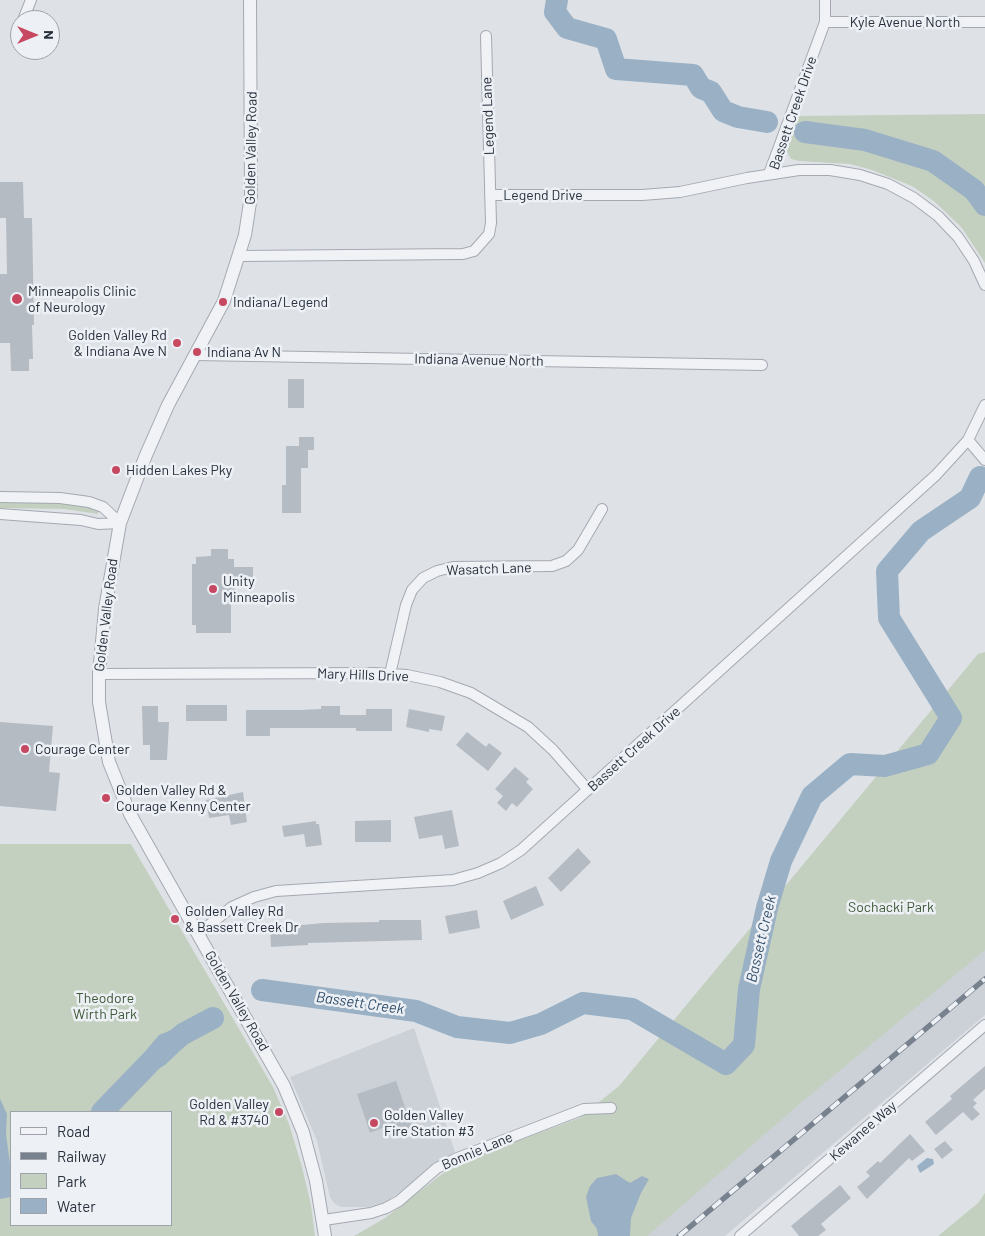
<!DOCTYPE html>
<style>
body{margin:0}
#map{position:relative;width:985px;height:1236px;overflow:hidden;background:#dee2e7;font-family:Barlow,sans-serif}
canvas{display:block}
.legend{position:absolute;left:10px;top:1111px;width:162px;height:115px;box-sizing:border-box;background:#edf0f4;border:1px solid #9ea3ab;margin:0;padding:6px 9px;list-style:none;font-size:15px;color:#28303d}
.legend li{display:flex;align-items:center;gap:10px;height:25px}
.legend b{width:25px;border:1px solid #9ea3ab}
.north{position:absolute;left:10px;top:10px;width:50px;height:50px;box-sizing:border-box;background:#edf0f4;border:1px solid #9ea3ab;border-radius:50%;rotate:90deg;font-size:14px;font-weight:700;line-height:20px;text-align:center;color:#28303d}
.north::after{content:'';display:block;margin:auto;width:18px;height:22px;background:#c74861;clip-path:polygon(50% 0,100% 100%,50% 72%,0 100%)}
</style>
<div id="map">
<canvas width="985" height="1236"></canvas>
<ul class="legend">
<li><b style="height:6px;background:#f0f2f5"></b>Road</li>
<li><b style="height:6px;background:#78828f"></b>Railway</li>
<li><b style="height:14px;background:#c4d0bf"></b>Park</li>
<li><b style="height:14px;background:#9ab1c5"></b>Water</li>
</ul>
<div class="north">N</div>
</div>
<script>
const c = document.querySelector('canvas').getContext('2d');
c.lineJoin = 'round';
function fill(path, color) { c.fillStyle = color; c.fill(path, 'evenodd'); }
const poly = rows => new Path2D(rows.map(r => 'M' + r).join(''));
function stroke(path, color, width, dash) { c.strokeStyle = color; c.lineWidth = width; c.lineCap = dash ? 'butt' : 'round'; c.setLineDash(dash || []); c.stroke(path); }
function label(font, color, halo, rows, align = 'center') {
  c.font = font + ' Barlow,sans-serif'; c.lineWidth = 5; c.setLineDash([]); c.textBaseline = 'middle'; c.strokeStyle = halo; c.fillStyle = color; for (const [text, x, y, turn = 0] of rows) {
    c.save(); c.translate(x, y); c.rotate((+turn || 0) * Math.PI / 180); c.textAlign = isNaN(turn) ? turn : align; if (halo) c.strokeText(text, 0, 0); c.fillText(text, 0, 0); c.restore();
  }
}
fill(poly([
 [985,937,985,1015,725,1236,634,1236],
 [414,1028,455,1152,428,1168,404,1189,386,1202,368,1207,341,1207,335,1204,330,1197,317,1141,290,1077]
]), '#ccd1d8');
fill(poly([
 [985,114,985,263,962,228,935,202,912,186,872,170,850,164,799,161,791,159,786,150,798,116],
 [0,501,66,502,98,510,98,514,64,509,0,508],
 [985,652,985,950,796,1107,647,1236,354,1236,385,1218,455,1164,579,1118,619,1086,978,654],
 [0,844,131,844,273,1087,289,1124,302,1167,311,1205,315,1236,0,1236],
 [11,1112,171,1112,171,1225,11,1225],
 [985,1193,985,1236,938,1236,978,1203]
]), '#c4d0bf');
fill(poly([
 [211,1014,216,1022,204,1033,187,1040,185,1046,165,1065,151,1073,142,1063,148,1048,159,1035],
 [139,1068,144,1074,132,1086,125,1102,109,1112,89,1112,101,1103,114,1087,125,1082],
 [0,1099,7,1114,6,1134,11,1171,11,1197,0,1199],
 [927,1158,933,1159,934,1164,920,1173,917,1166],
 [616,1174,630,1183,642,1176,649,1179,641,1193,631,1218,630,1236,598,1236,597,1229,591,1221,586,1197,590,1186,597,1178]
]), '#9ab1c5');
stroke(poly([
 [557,0,555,12,567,28,606,39,616,69,693,75,701,88,711,92,723,111,738,117,767,122],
 [805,132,865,140,933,161,974,190,985,205],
 [262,990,416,1011,457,1027,510,1033,541,1024,583,1003,632,1009,726,1064,744,1045,749,989,767,908,781,861,812,796,850,764,885,766,928,754,951,718,889,618,887,571,921,531,970,498,980,477],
 [102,1112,159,1053,183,1034,213,1018]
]), '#9ab1c5', 22);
fill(poly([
 [0,182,23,182,24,218,32,218,34,325,32,325,33,359,29,359,29,371,11,371,10,343,0,343,0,274,7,274,6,218,0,218],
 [288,379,304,379,304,408,288,408],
 [299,437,314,437,314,450,308,450,308,468,301,468,301,513,282,513,282,485,286,485,286,446,299,446],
 [211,549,228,549,228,559,234,559,234,567,253,567,253,586,235,586,235,592,231,592,231,633,196,633,196,625,192,625,192,564,196,564,196,557,211,556],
 [186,705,227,705,227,721,186,721],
 [142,706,158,706,158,722,169,722,167,760,150,760,150,745,143,745],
 [321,706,340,706,340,715,366,715,366,709,392,709,392,731,356,731,356,728,270,728,270,736,246,736,246,710,300,710,321,709],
 [409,709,445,716,442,731,429,729,429,732,406,727],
 [0,722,53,726,49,772,60,773,56,811,0,806],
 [467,732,486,747,489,743,502,753,488,771,456,745],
 [515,767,529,779,526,782,533,789,517,807,512,803,506,811,497,803,503,796,495,789],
 [243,792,247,822,231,825,229,815,209,818,206,800],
 [452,810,459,846,445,849,442,835,419,839,414,817],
 [391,820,391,842,355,842,355,821],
 [316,821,316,824,319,824,322,845,306,847,304,834,284,837,282,826],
 [578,848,591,862,561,892,548,878],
 [536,886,544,905,511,920,503,901],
 [477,910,480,928,449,934,445,916],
 [379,920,421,920,422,940,308,943,308,945,271,947,270,928,323,923,379,922],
 [985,1066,985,1089,973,1100,977,1103,973,1107,980,1114,972,1121,963,1112,936,1135,925,1122,952,1099,950,1096],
 [396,1081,412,1127,388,1135,385,1127,370,1133,357,1094],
 [910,1134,925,1151,912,1161,909,1158,867,1199,857,1187,870,1176,866,1172,878,1161,880,1163],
 [945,1141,953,1150,942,1159,934,1149],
 [840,1185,851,1198,821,1224,826,1230,818,1236,799,1236,791,1226]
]), '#b5bbc3');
const minor = poly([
 [23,20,31,0],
 [825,22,985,22],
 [769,174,825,22,825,0],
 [490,195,642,195,680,192,747,178,799,170,830,170,860,175,888,184,914,198,938,216,958,237,974,261,985,285],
 [240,256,463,254,474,251,489,234,491,223,486,36],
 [196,355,762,365],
 [968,440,985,460],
 [0,497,60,498,89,502,103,507,120,523],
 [0,514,81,520,98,524,120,523],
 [99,674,374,673,407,675,440,682,471,693,528,727,553,750,588,790],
 [390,674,406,605,412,590,423,578,437,571,453,567,552,566,566,561,578,550,602,509],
 [199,933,232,907,254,897,276,891,453,880,478,873,501,863,521,850,936,475,968,440,985,405],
 [324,1220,371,1213,386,1208,399,1201,437,1168,455,1159,584,1109,611,1108],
 [740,1236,985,1025]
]);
const tertiary = poly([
 [250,0,251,196,245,235,224,301,168,405,146,455,120,523,105,609,99,674,99,702,109,762,130,814,284,1086,303,1132,316,1181,325,1236]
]);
stroke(minor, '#a4a9b1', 12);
stroke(tertiary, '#a4a9b1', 14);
stroke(minor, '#f0f2f5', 10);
stroke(tertiary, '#f0f2f5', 12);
const rail = poly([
 [679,1236,985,979]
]);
stroke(rail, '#78828f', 5.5);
stroke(rail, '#edf0f4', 4, [11]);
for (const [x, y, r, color] of [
 [17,299,6,"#c74861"],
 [223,302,5,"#c74861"],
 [177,343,5,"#c74861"],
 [197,352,5,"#c74861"],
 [116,470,5,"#c74861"],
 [213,589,5,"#c74861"],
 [25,749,5,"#c74861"],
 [106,798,5,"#c74861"],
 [175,919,5,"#c74861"],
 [279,1112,5,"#c74861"],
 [374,1123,5,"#c74861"]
]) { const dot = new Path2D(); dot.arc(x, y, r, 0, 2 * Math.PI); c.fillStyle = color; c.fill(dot); stroke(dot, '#edf0f4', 2); }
label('14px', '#28303d', '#edf0f4', [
 ["Kyle Avenue North",905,22],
 ["Bassett Creek Drive",793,113,-71],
 ["Legend Lane",488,116,-92],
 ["Golden Valley Road",251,148,-89],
 ["Legend Drive",543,195],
 ["Indiana Avenue North",479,360,1],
 ["Wasatch Lane",489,569,-2],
 ["Golden Valley Road",106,615,-83],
 ["Mary Hills Drive",363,675,2],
 ["Bassett Creek Drive",634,749,-42],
 ["Golden Valley Road",237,1001,60],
 ["Kewanee Way",863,1131,-41],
 ["Bonnie Lane",477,1151,-23]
]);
label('14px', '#28303d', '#edf0f4', [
 ["Minneapolis Clinic",28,291],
 ["of Neurology",28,307],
 ["Indiana/Legend",233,302],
 ["Golden Valley Rd",167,335,"right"],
 ["& Indiana Ave N",167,351,"right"],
 ["Indiana Av N",207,352],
 ["Hidden Lakes Pky",126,470],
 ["Unity",223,581],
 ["Minneapolis",223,597],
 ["Courage Center",35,749],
 ["Golden Valley Rd &",116,790],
 ["Courage Kenny Center",116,806],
 ["Golden Valley Rd",185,911],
 ["& Bassett Creek Dr",185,927],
 ["Golden Valley",269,1104,"right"],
 ["Rd & #3740",269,1120,"right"],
 ["Golden Valley",384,1115],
 ["Fire Station #3",384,1131]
], 'left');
label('14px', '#3e5836', '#edf0f4', [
 ["Sochacki Park",891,907],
 ["Theodore",105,998],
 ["Wirth Park",105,1014]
]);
label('italic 15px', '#34516e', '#edf0f4', [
 ["Bassett Creek",761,939,-77],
 ["Bassett Creek",360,1003,8]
]);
</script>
